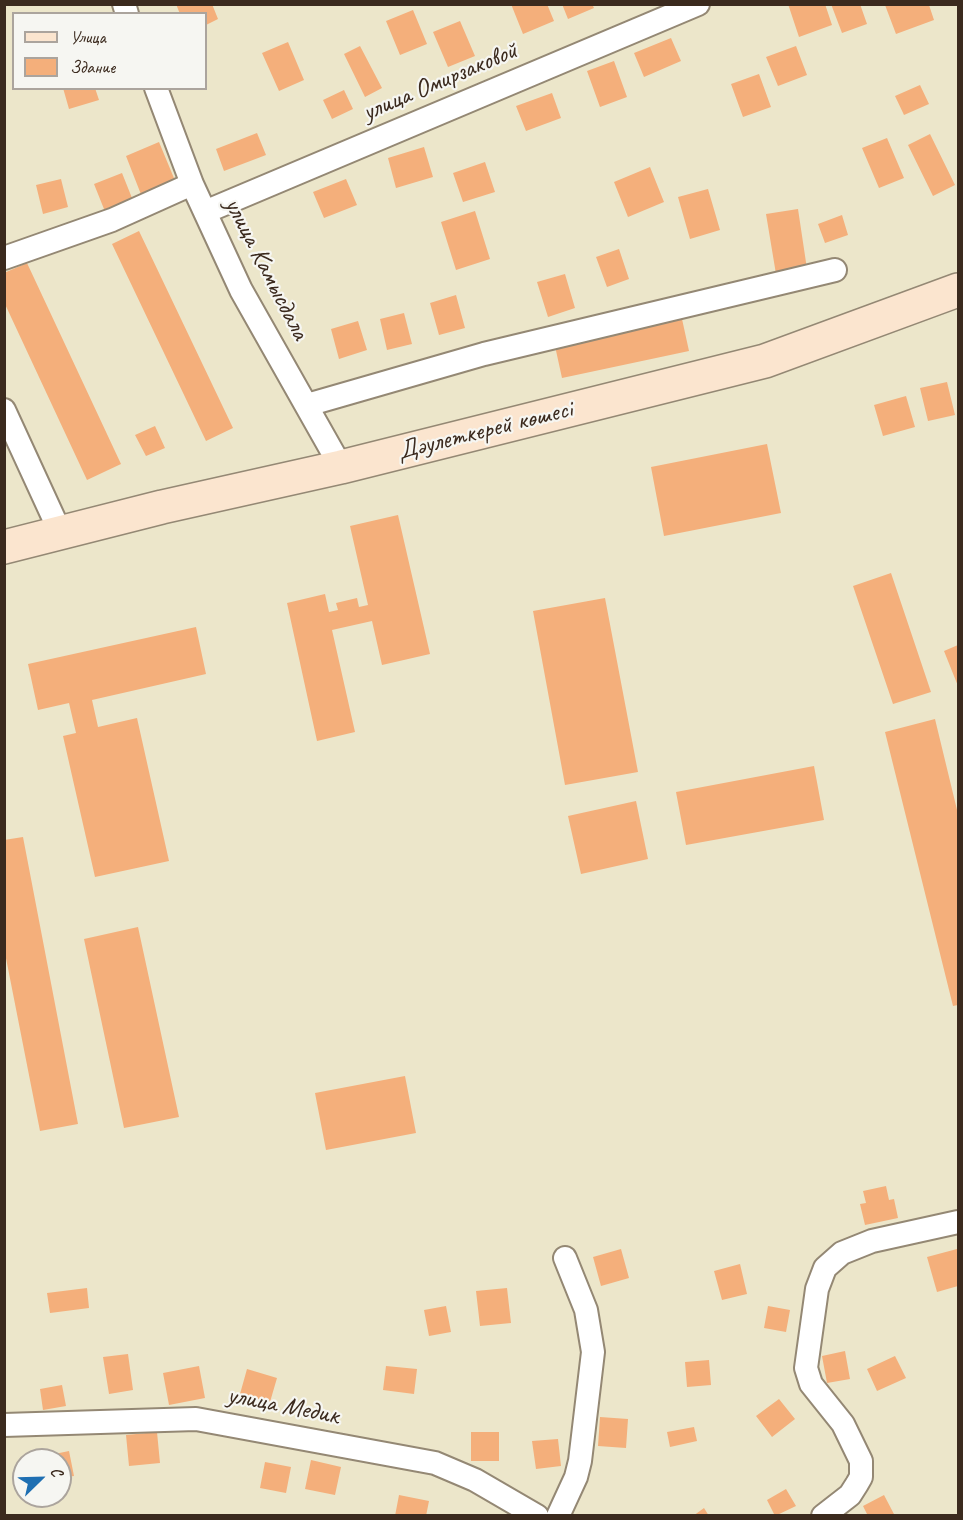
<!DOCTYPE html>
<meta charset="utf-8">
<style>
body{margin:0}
#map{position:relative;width:963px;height:1520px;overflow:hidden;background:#ece6ca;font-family:Caveat,sans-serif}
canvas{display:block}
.frame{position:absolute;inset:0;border:6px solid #3b2a1e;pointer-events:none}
.legend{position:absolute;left:12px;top:12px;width:195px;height:78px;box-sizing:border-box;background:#f6f6f2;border:2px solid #aba49d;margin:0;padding:8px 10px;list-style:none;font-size:18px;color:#3b2a1e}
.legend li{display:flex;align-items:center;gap:12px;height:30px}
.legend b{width:30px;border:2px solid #aba49d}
.north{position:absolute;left:12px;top:1448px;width:60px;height:60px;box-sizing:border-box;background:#f6f6f2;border:2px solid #aba49d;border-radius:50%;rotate:67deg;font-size:16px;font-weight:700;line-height:24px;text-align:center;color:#3b2a1e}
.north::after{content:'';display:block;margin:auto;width:21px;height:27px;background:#1f6fb2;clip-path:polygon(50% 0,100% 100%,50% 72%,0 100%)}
</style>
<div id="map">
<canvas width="963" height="1520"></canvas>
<div class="frame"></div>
<ul class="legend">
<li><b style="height:8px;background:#fbe5cf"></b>Улица</li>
<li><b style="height:16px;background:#f4af7b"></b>Здание</li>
</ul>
<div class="north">С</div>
</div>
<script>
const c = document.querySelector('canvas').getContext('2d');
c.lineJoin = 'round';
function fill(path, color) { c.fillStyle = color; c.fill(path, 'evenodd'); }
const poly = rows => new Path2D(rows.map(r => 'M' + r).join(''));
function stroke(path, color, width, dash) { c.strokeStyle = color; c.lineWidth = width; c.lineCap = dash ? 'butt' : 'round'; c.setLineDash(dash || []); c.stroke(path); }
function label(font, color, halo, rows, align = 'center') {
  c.font = font + ' Caveat,sans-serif'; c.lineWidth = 4.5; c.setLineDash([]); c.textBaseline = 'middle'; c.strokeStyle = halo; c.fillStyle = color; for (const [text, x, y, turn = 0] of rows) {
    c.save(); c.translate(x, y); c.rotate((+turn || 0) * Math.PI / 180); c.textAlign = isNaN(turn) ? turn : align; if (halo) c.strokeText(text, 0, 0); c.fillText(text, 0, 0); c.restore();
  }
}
fill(poly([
 [176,4,212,4,218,19,206,25,206,14,180,14],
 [511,4,547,4,554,21,523,34],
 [562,4,592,4,594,8,568,19],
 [788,4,825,4,832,25,799,37],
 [831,4,860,4,867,24,842,33],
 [885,5,929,5,934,20,896,34],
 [413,10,427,44,400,55,386,21],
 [460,21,475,56,448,67,433,32],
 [671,38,681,61,644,77,634,53],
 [288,42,304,80,279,91,262,53],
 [360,46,382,88,365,97,344,54],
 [796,46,807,75,778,86,766,57],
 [614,61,627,97,600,107,587,71],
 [759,74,771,107,743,117,731,84],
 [920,85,929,104,904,115,895,96],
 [63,88,95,88,99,100,69,109],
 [344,90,353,109,332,119,323,100],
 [552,93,561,118,526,131,516,106],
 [257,133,266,155,224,171,216,149],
 [930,134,955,185,933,196,908,145],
 [887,138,904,178,879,188,862,148],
 [159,142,176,183,142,197,126,156],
 [424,147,433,177,396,188,388,158],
 [485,162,495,192,463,202,453,173],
 [650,167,664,202,628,217,614,182],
 [122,173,134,203,106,214,94,184],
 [61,179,68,207,43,214,36,185],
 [346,179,357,205,324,218,313,192],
 [708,189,720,230,690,239,678,197],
 [798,209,807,269,776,274,766,214],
 [475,211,490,259,456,270,441,222],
 [842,215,848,235,825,243,818,224],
 [139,231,233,428,206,441,112,244],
 [619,249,629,279,607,287,596,257],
 [27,263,121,464,87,480,4,302,4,273],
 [565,274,575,308,548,317,537,282],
 [456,295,465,328,439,335,430,303],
 [404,313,412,344,387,350,380,319],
 [682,319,689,351,562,378,555,346],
 [358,321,367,350,339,359,331,329],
 [947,382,955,415,928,421,920,388],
 [906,396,915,427,883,436,874,405],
 [155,426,165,448,146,456,135,435],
 [767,444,781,513,664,536,651,467],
 [398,515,430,654,382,665,372,621,332,630,355,732,317,741,287,603,325,594,329,612,338,610,336,603,357,598,359,607,368,605,350,526],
 [891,573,931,692,893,704,853,586],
 [605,598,638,772,565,785,533,611],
 [196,627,206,674,92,700,98,727,137,718,169,861,95,877,63,736,76,733,69,703,38,710,28,664],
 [958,645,958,686,944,651],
 [935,719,958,814,958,1005,953,1006,885,732],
 [814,766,824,820,686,845,676,792],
 [636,801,648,859,581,874,568,816],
 [23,837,78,1124,40,1131,4,948,4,840],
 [138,927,179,1117,124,1128,84,939],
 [405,1076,416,1133,326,1150,315,1093],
 [886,1186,889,1200,894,1199,898,1218,865,1225,860,1204,866,1203,863,1191],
 [621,1249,629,1278,601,1286,593,1257],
 [957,1249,958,1286,937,1292,927,1257],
 [740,1264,747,1294,722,1300,714,1271],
 [87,1288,89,1308,50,1313,47,1293],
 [507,1288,511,1323,480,1326,476,1291],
 [446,1306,451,1332,429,1336,424,1310],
 [768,1306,790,1310,786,1332,764,1328],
 [845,1351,850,1379,827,1383,822,1356],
 [128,1354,133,1390,109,1394,103,1357],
 [895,1356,906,1378,877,1391,867,1369],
 [709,1360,711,1385,687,1387,685,1362],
 [199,1366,205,1398,169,1405,163,1373],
 [386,1366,417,1369,414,1394,383,1390],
 [247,1369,277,1378,270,1402,240,1394],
 [62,1385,66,1406,43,1410,40,1389],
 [779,1399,795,1419,772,1437,756,1416],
 [600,1417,628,1419,626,1448,598,1446],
 [694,1427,697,1441,670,1447,667,1432],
 [157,1432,160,1463,129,1466,126,1435],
 [471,1432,499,1432,499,1461,471,1461],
 [558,1439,561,1466,536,1469,532,1441],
 [69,1451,74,1476,60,1478,60,1460,45,1460,45,1456],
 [311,1460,341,1467,335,1495,305,1489],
 [265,1462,291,1467,286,1493,260,1488],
 [786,1489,796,1506,775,1516,767,1500],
 [399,1495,429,1501,426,1516,395,1516],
 [884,1495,895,1516,868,1516,863,1506],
 [704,1508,709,1516,693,1516]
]), '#f4af7b');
const street = poly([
 [124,4,127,14],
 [156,88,192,184,241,290,341,467],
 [205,212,698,4],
 [4,258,112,220,192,184],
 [307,405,484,354,835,270],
 [4,410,61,534],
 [4,1425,196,1419,435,1463,475,1480,537,1516],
 [558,1516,576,1477,580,1461,593,1352,586,1310,565,1258],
 [823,1516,850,1495,857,1484,861,1477,861,1461,843,1424,811,1384,806,1368,817,1289,825,1268,842,1253,872,1241,958,1222]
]);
const secondary = poly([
 [4,547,162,507,341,467,765,361,958,290]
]);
stroke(street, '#948874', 26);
stroke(secondary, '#948874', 36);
stroke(street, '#fff', 22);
stroke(secondary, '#fbe5cf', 33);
label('26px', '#3b2a1e', '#f6f6f2', [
 ["улица Омирзаковой",440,82,-23],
 ["улица Камысдала",266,269,63],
 ["Дәулеткерей көшесі",485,431,-14],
 ["улица Медик",283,1406,11]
]);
</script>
